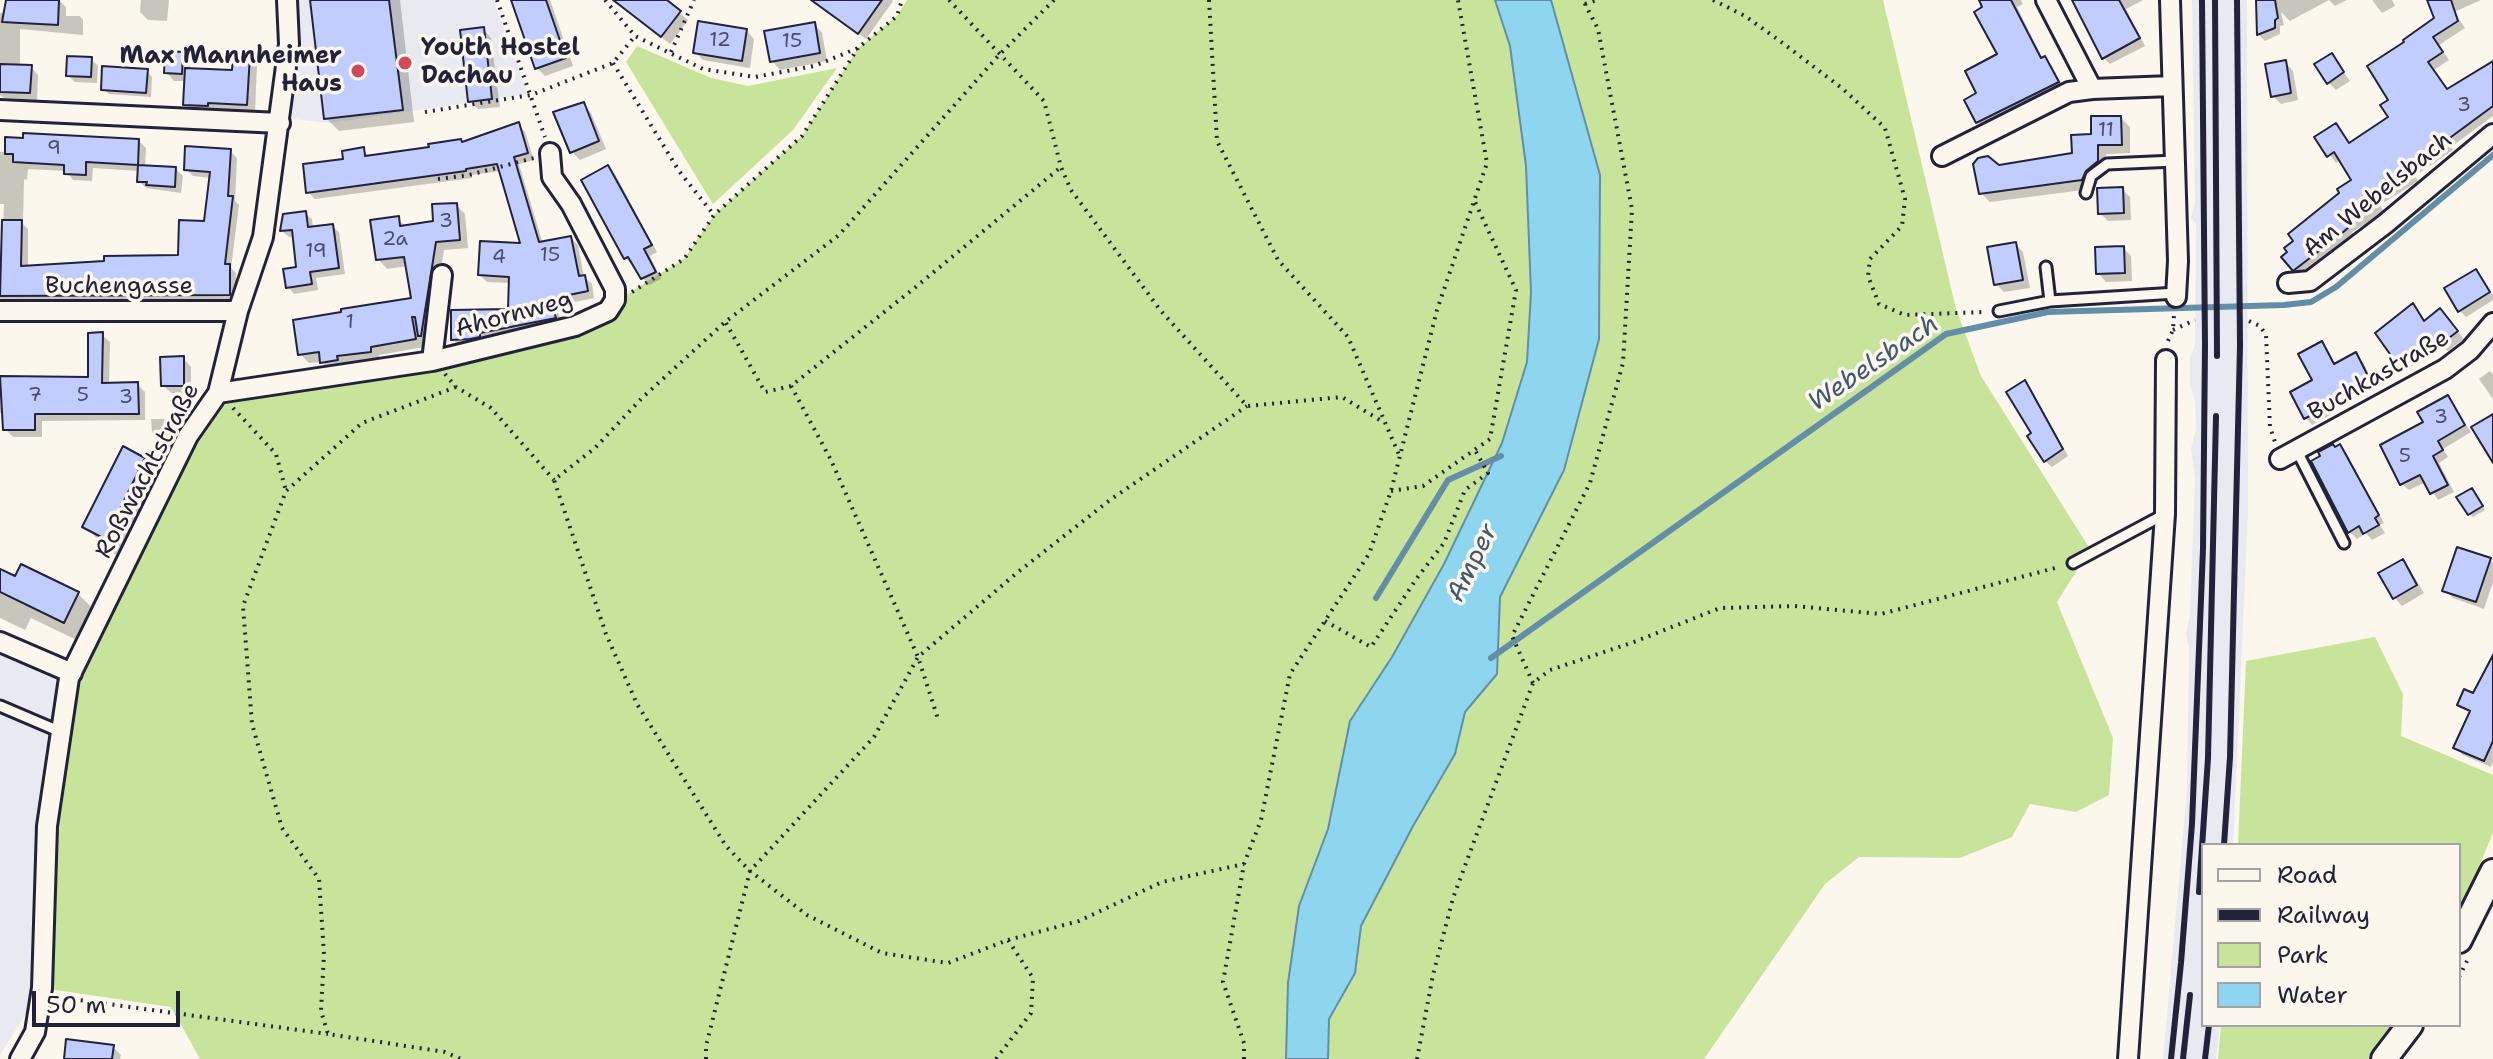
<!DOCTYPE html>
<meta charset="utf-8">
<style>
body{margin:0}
#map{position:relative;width:2493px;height:1059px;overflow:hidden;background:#fbf7ec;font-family:"Shantell Sans",sans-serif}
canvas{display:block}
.legend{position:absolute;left:2201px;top:843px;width:260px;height:184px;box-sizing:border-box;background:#fbf7ec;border:2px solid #a4a2a5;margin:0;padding:10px 14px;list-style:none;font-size:24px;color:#22223b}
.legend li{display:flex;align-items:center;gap:16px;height:40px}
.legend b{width:40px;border:2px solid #a4a2a5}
.scale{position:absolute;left:32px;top:991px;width:148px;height:36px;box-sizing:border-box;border:4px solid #22223b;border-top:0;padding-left:10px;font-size:24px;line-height:28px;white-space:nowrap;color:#22223b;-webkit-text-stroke:6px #fbf7ec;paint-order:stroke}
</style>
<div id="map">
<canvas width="2493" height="1059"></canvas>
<ul class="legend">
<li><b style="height:10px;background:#fbf7ec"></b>Road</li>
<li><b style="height:10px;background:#22223b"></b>Railway</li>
<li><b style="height:22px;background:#c8e49b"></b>Park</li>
<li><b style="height:22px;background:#8ed6f0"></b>Water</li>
</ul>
<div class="scale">50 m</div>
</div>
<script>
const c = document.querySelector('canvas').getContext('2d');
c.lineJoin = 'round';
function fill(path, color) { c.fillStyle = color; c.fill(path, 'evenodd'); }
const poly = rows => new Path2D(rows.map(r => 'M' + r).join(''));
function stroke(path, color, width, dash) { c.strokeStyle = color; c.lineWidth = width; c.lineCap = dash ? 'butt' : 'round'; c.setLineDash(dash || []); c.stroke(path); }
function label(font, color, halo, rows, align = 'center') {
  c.font = font + ' "Shantell Sans",sans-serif'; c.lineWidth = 7; c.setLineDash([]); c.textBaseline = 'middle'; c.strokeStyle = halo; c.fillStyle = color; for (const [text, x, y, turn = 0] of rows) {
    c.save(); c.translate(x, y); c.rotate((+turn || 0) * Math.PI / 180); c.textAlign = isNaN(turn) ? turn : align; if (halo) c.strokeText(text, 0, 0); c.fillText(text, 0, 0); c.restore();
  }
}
fill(poly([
 [292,0,493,0,528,94,330,123,292,119,295,32],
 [2192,0,2247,0,2248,514,2233,845,2203,845,2203,1025,2220,1025,2216,1059,2163,1059,2187,790,2189,647,2186,634,2190,613,2195,478,2191,448,2196,430,2195,400,2190,386,2190,357,2195,345,2196,223,2191,218,2195,203],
 [0,654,69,678,42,988,0,1055]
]), '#e9eaf1');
fill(poly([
 [907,0,1495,0,1510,46,1526,166,1531,292,1527,362,1502,443,1444,564,1392,657,1350,721,1328,829,1299,906,1288,983,1286,1059,200,1059,171,1007,42,988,69,678,218,393,575,326,684,259,714,215,802,136,858,48,897,16],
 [1551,0,1883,0,1956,309,1981,376,2090,549,2057,602,2113,738,2109,795,2076,812,2030,804,2012,837,1960,858,1859,857,1825,884,1704,1059,1328,1059,1329,1019,1355,973,1361,927,1413,826,1455,754,1465,712,1497,674,1500,597,1564,470,1600,175],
 [637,46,711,78,748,86,837,68,793,130,713,204,626,62],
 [2375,637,2403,694,2401,736,2493,775,2493,833,2459,914,2459,845,2238,845,2246,661],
 [2221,1025,2394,1025,2368,1059,2218,1059]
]), '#c8e49b');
const water = poly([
 [1495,0,1551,0,1600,175,1599,339,1564,470,1500,597,1497,674,1465,712,1455,754,1413,826,1361,926,1355,973,1329,1019,1328,1059,1286,1059,1288,983,1299,906,1328,829,1350,721,1392,657,1444,564,1502,443,1527,362,1531,292,1526,166,1510,46,1495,0]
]);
fill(water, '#8ed6f0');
stroke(water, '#638ea8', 2);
fill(poly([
 [8,0,59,0,66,7,66,16,80,16,83,20,83,35,20,29,20,67,31,67,38,75,37,100,4,98,0,95,0,13,5,13],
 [141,0,169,0,167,21,148,20,140,12],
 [312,0,400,0,414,122,339,131,326,118],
 [514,0,550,0,573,66,545,76,537,68],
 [626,0,664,0,688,20,670,44,630,13],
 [844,0,892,0,893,1,866,39,841,21],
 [1981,0,2021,0,2023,4,2017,7,2043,59,2052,66,2065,90,1985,129,1978,121,1979,94,1999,55],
 [2074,0,2143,0,2126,9,2145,46,2110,64,2103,57],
 [2258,0,2347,0,2335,6,2329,0,2290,21,2281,12,2284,25,2280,26,2280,34,2265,41,2259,35],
 [2372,0,2392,0,2395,6,2382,13],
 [2430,0,2481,0,2454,12,2465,28,2439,45,2449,60,2434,70,2448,91,2493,63,2493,116,2451,147,2453,150,2415,176,2418,181,2380,205,2384,212,2352,232,2355,235,2303,276,2284,257,2354,181,2341,159,2336,163,2317,138,2350,145,2391,118,2391,100,2407,42,2436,19],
 [814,24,822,33,827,61,780,70,772,61],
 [483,29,491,38,500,107,478,109,470,101],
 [746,30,754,39,750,68,703,60,695,52],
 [182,54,190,62,190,70,234,72,249,57,257,65,255,112,216,110,216,113,194,112,185,104,187,81,174,81,166,72],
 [2332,56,2350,81,2336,90,2328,82],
 [91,59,98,66,97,83,75,82,68,75],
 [2285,62,2293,71,2298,100,2281,104,2273,96],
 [147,71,152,77,151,97,109,94,103,89],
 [583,104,591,113,606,149,580,160,572,152],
 [2121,118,2130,127,2130,153,2106,154,2107,171,2095,180,2091,189,1990,202,1981,193,1998,167,2074,155,2093,136],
 [518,125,525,132,534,160,519,164,543,244,571,238,578,245,584,277,592,284,594,298,556,306,562,325,460,346,453,339,510,311,511,283,487,282,480,275,523,245,501,171,472,175,472,178,315,199,308,192,345,160,363,150,370,157,464,144],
 [139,141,146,148,145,167,176,169,183,176,181,193,146,188,139,181,140,171,93,168,92,181,73,180,66,171,28,169,27,180,24,179,23,224,28,229,28,268,180,257,206,223,212,178,193,176,186,169,230,151,237,158,235,201,239,205,231,268,236,273,236,301,0,302,4,204,0,204,0,152],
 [608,167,615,174,657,252,650,256,661,279,649,285,626,258,584,181],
 [2122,189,2130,197,2131,220,2108,221,2100,213],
 [456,205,465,214,468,248,444,250,429,344,422,338,424,347,379,355,379,360,345,364,346,368,331,371,322,362,309,363,300,354,414,300,408,266,387,269,378,259,398,219,406,227,435,222],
 [305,213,312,219,313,229,332,226,339,232,345,274,316,278,318,290,294,294,288,287,299,269,295,236,289,237,282,231],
 [2015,244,2023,252,2030,288,2004,292,1996,284],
 [2123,248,2131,256,2132,281,2106,282,2098,273],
 [2475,271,2493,295,2493,300,2466,317,2459,310],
 [2412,306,2426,322,2447,318,2464,339,2448,351,2442,345,2406,370,2398,363],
 [102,335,110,342,109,385,137,384,145,392,145,420,42,421,42,437,13,437,5,429,6,413,0,413,0,379,90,379],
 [2321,343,2336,365,2356,355,2363,362,2374,385,2331,407,2334,413,2312,425,2306,418],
 [183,358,191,367,191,393,171,393,163,385],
 [2490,371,2493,374,2493,399,2479,379],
 [2024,383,2031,389,2068,456,2052,467,2045,461,2034,434],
 [2447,397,2471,432,2443,449,2448,457,2439,463,2454,492,2438,500,2426,482,2409,490,2403,485,2429,472,2426,423],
 [151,419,164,419,168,422,168,435,155,436,152,432],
 [2340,447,2347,454,2384,523,2380,525,2385,533,2372,540,2366,533,2357,539,2350,532,2336,449],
 [144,460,168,485,130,562,109,551,85,526],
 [2475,494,2485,510,2473,517,2469,514],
 [2490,560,2493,563,2493,582,2484,609,2453,598,2445,590],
 [2402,562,2410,570,2424,593,2402,606,2394,597],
 [22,566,78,594,103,618,89,646,31,618,25,630,0,618,0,571,16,579],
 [2493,675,2493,762,2491,767,2463,755,2456,748,2471,713,2459,704,2473,696],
 [113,1047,121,1055,120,1059,66,1059]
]), '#0003');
stroke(poly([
 [1376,598,1448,480,1501,456],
 [1491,658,1946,334,2048,312,2284,305,2311,302,2336,287,2493,155]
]), '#638ea8', 6);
const building = poly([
 [6,0,59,0,58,25,2,22,6,0],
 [310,0,389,0,403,110,324,119,310,0],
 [511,0,546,0,566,58,535,69,511,0],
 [613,0,667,0,681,11,661,37,613,0],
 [811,0,882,0,858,34,811,0],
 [1979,0,2011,0,2041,58,2045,56,2059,82,1976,123,1964,100,1976,93,1965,71,1997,54,1974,12,1982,7,1979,0],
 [2072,0,2119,0,2140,38,2102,59,2072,0],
 [2256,0,2275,0,2278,18,2275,20,2275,28,2257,35,2256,0],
 [2427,0,2451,0,2458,21,2433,37,2443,52,2428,62,2447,89,2493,61,2493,106,2409,168,2412,173,2375,198,2379,204,2347,224,2349,227,2341,234,2293,271,2281,257,2287,252,2284,248,2293,241,2288,234,2339,193,2337,189,2351,180,2334,152,2327,157,2314,137,2336,123,2349,143,2388,117,2380,105,2388,100,2367,66,2404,42,2403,40,2434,18,2427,0],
 [698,21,747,29,742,61,693,53,698,21],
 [815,22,820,53,770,62,764,31,815,22],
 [484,27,492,99,468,102,460,30,484,27],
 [165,51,183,52,182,74,164,73,165,51],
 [2332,53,2344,72,2327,84,2314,64,2332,53],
 [233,54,250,55,247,105,208,103,208,106,183,105,185,68,232,70,233,54],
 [67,56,92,57,91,77,66,76,67,56],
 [2286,60,2291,93,2271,97,2265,64,2286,60],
 [0,64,32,65,30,93,0,92,0,64],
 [102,66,148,69,146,93,101,90,102,66],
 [584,102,599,141,570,153,553,112,584,102],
 [2091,116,2121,116,2122,145,2098,145,2098,161,2086,171,2082,180,1979,194,1973,164,1978,158,1988,156,1999,165,2072,153,2071,135,2091,134,2091,116],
 [519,122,528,153,514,157,539,242,571,236,579,276,585,275,588,291,550,299,556,318,480,333,480,337,470,339,451,340,451,310,508,309,509,277,478,275,480,241,520,243,497,164,466,169,466,171,306,193,303,164,343,159,342,151,364,147,365,156,429,147,428,144,461,139,462,142,519,122],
 [23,133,139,139,138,165,176,167,175,187,146,185,147,182,137,182,138,165,86,162,86,175,64,174,64,165,13,162,13,154,5,154,5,137,23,138,23,133],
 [185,146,231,149,228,196,233,196,225,264,230,264,230,295,0,296,2,220,22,220,21,266,104,261,104,256,178,255,179,220,204,221,210,172,184,170,185,146],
 [608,165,652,245,644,249,656,272,641,279,628,257,624,259,581,180,608,165],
 [2123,187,2124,213,2098,214,2097,188,2123,187],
 [457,203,460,240,436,242,421,336,418,336,415,317,412,317,416,339,371,347,371,352,337,356,338,360,320,363,319,352,298,355,293,320,341,312,341,309,411,298,404,257,376,260,370,220,399,216,400,226,433,221,432,204,457,203],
 [306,211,308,227,333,224,339,268,310,272,312,284,286,288,283,269,296,267,292,230,280,231,283,214,306,211],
 [2016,242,2023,280,1994,285,1987,247,2016,242],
 [2124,246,2125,273,2096,274,2095,247,2124,246],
 [2476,269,2490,292,2458,312,2444,288,2476,269],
 [2413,303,2424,321,2440,308,2458,331,2440,345,2434,338,2397,364,2375,333,2413,303],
 [103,332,102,383,138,382,139,414,35,414,35,430,3,430,0,376,88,377,88,333,103,332],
 [2322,341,2334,364,2356,352,2369,378,2326,400,2329,406,2304,419,2290,392,2312,380,2298,354,2322,341],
 [184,356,184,386,161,386,160,357,184,356],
 [2025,380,2063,449,2044,462,2027,436,2031,433,2006,392,2025,380],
 [2448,395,2465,425,2438,441,2443,450,2433,456,2448,485,2430,494,2420,475,2400,485,2380,445,2423,422,2417,412,2448,395],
 [2493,414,2493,463,2471,427,2493,414],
 [2333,444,2335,447,2340,444,2379,515,2375,518,2379,525,2363,534,2359,526,2348,533,2311,461,2320,456,2318,452,2333,444],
 [123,446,145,458,105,539,82,527,123,446],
 [2472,488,2483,506,2468,515,2456,497,2472,488],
 [2457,547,2491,558,2476,602,2442,591,2457,547],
 [2403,559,2417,585,2393,599,2378,573,2403,559],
 [21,564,79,592,64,623,0,592,0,569,15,576,21,564],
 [2493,655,2493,741,2484,761,2453,748,2470,711,2457,705,2464,689,2473,693,2493,655],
 [66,1039,114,1045,112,1059,64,1059,66,1039]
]);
fill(building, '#c0cdfe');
stroke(building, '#22223b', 2);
const service = poly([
 [2086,193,2091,176,2107,164,2175,161],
 [2046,267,2050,301],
 [1999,311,2050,301,2176,293],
 [2297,451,2344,543],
 [2073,563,2165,514],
 [0,706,61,732]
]);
const minor = poly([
 [2046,0,2092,89,2172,86],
 [2170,0,2178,261,2176,297],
 [0,110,280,123],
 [1942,156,2069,92,2092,89],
 [2288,283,2310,281,2385,224,2493,134],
 [0,311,238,311],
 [432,361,442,275],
 [218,393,432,361,575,326,608,311,615,300,615,289,571,204,552,177,550,153],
 [2280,459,2445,369,2470,350,2493,323],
 [0,642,72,673],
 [20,1059,35,1032,42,988,47,826,69,678,188,436,218,393,238,311,263,237,289,44,287,0],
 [2128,1059,2165,514,2166,360]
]);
const secondary = poly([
 [2459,940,2493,872],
 [2384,1059,2410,1025]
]);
stroke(service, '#22223b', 15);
stroke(minor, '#22223b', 24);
stroke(secondary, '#22223b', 30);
stroke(poly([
 [497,0,545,137],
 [605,0,635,36,703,69,755,77,814,66,858,48,897,16,902,0],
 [949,0,1044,101,1061,167,1071,190,1161,311,1247,406,1342,397,1383,422],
 [1209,0,1217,141,1278,260,1348,337,1400,457],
 [1713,0,1745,16,1780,41,1843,89,1885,128,1905,199,1902,226,1870,259,1868,276,1879,304,1905,315,1984,312],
 [1585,4,1597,0],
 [671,52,694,0],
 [613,63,679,171,714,215],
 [425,112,531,95,613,63,635,36],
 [438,179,469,175,534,158],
 [632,292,684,259,714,215,802,136,858,48],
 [2249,321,2260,326,2266,335,2270,427,2275,442],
 [726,323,765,392,791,386,912,290,1061,167],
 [2173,330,2195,320],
 [2168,341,2173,330,2174,315],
 [445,374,456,387,491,408,554,480],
 [791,386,831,460,918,657,938,719],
 [456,387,362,423,286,491,243,606,252,724,282,828,319,879,324,954,321,1011,328,1034,445,1052,461,1059],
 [233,408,276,454,286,491],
 [1391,491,1423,486,1490,439,1516,290,1475,202],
 [1325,621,1371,647,1417,578,1444,543,1465,490,1488,473,1475,450],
 [1533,683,1512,636,1590,483,1623,363,1632,209,1598,29,1583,0],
 [1008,940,1079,921,1162,882,1244,864],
 [2459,977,2467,961],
 [57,997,328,1034],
 [706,1059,706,1046,750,871,874,737,918,657,1018,572,1110,500,1247,406],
 [996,1059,1031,1013,1033,978,1008,940,948,963,882,953,807,915,750,871,726,846,637,704,606,634,554,480,595,448,642,398,725,322,839,235,999,55,1054,0],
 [1244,1059,1244,1043,1223,982,1244,864,1261,820,1290,674,1369,554,1391,491,1437,310,1487,163,1458,0],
 [1417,1059,1433,975,1453,898,1533,683,1550,670,1634,642,1720,608,1795,606,1881,614,2059,567]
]), '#22223b', 4, [2, 6]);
stroke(service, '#fbf7ec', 9);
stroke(minor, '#fbf7ec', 18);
stroke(secondary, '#fbf7ec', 24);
stroke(poly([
 [2215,0,2217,356],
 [2224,845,2230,757,2240,346,2237,0],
 [2199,892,2208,758,2216,416],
 [2171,1059,2181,963,2192,824,2203,549,2205,345,2202,0],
 [2183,1059,2190,995],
 [2205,1059,2209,1025]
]), '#22223b', 6);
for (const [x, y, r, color] of [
 [405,63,8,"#d1495b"],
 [358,71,8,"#d1495b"]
]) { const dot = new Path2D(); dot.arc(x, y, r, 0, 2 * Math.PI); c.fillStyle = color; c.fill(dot); stroke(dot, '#fbf7ec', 3); }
label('20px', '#4a4d6c', null, [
 ["12",720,41],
 ["15",792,42],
 ["3",2464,106],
 ["11",2106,131],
 ["9",54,149],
 ["3",446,222],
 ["2a",395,240],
 ["19",316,252],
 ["15",550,256],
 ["4",499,258],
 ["1",350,323],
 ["7",35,396],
 ["5",83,396],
 ["3",126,398],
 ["3",2441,418],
 ["5",2405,457]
]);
label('bold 24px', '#22223b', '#fbf7ec', [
 ["Youth Hostel",421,49],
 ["Dachau",421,77],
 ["Max Mannheimer",342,57,"right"],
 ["Haus",342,85,"right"]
], 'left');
label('24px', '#22223b', '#fbf7ec', [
 ["Am Webelsbach",2378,195,-39],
 ["Buchengasse",119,287],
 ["Ahornweg",514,315,-15],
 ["Buchkastraße",2379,376,-30],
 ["Roßwachtstraße",148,471,-62]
]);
label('italic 26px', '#425871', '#fbf7ec', [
 ["Webelsbach",1874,364,-34],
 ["Amper",1473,563,-64]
]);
</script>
